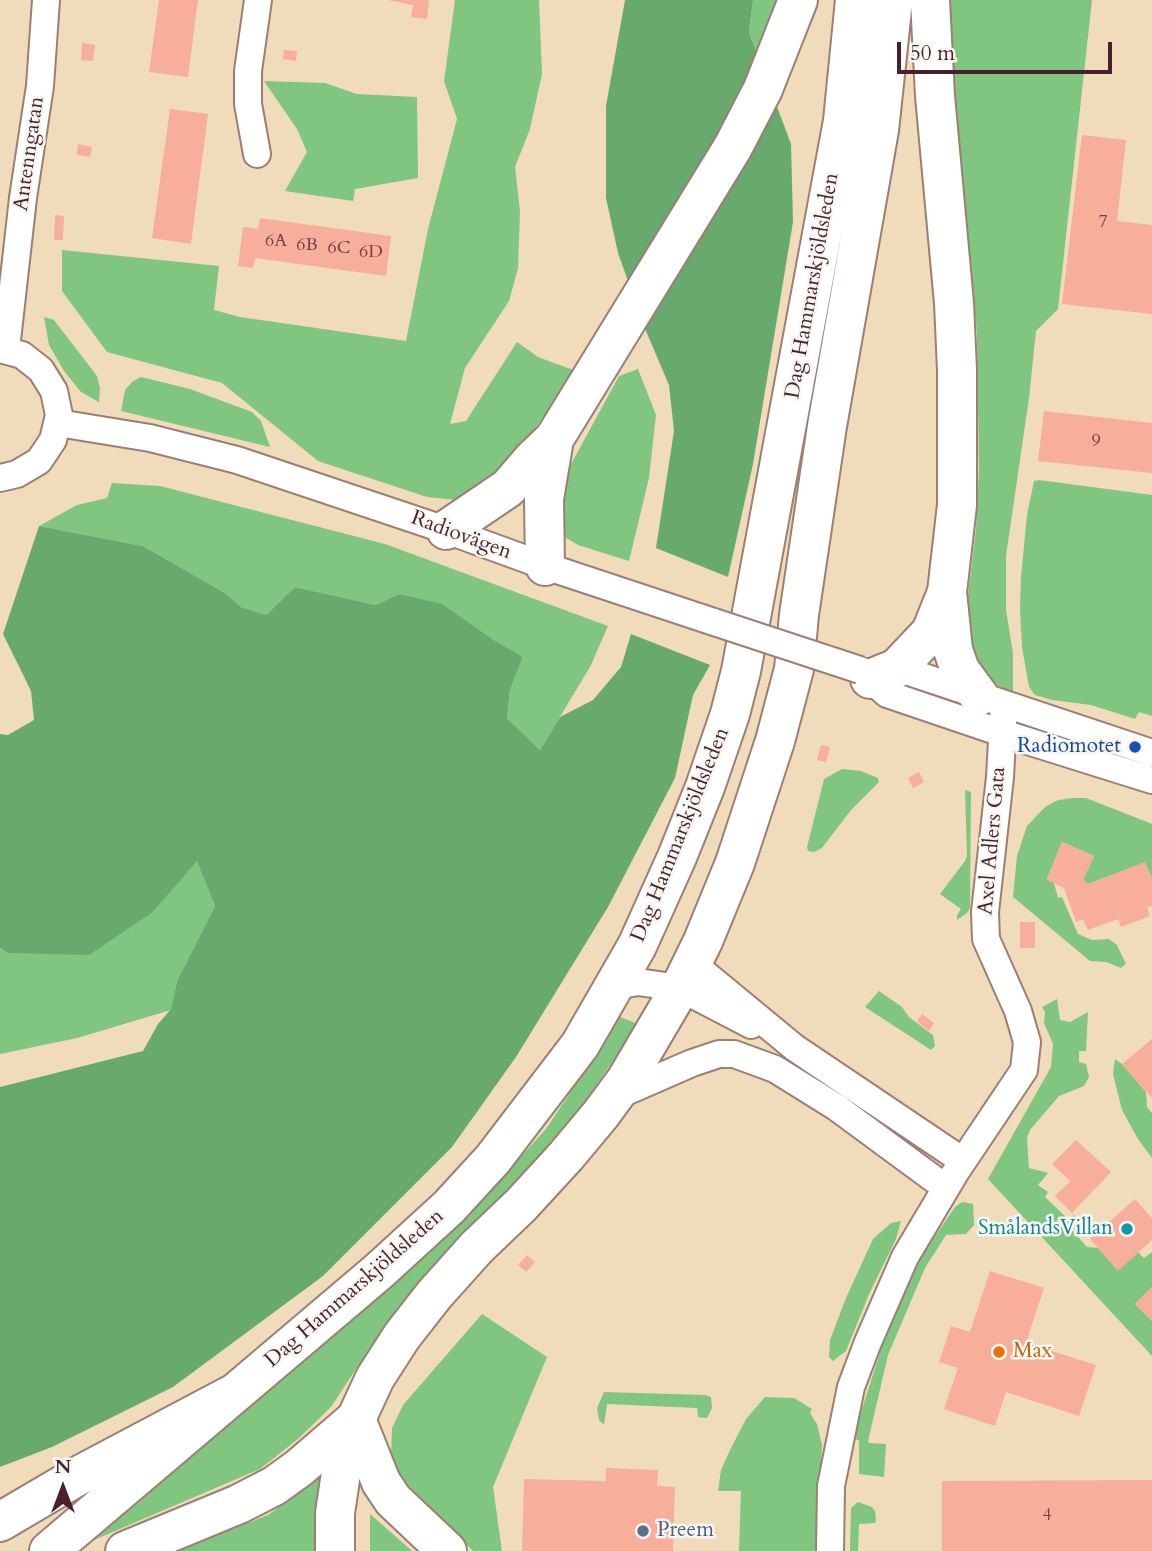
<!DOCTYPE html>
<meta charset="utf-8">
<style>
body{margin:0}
#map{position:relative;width:1152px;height:1551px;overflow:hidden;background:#f0dcbb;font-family:Cardo,serif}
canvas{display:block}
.north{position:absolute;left:28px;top:1453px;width:70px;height:70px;-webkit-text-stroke:5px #f6f6f2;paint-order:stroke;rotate:0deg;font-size:19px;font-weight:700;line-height:28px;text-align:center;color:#4a1f2b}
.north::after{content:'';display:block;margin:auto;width:24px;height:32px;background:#4a1f2b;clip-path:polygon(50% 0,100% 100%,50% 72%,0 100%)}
.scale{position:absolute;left:897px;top:42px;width:215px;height:32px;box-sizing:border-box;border:4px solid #4a1f2b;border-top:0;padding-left:9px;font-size:21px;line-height:24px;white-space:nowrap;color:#4a1f2b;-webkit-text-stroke:5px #f6f6f2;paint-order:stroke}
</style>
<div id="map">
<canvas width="1152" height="1551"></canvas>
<div class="north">N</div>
<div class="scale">50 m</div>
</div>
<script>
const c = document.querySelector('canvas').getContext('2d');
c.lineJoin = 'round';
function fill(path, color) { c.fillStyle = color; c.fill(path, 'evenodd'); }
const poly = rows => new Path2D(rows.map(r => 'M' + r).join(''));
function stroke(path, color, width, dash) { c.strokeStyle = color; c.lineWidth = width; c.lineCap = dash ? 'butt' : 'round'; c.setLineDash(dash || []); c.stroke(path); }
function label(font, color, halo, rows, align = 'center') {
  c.font = font + ' Cardo,serif'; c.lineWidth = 5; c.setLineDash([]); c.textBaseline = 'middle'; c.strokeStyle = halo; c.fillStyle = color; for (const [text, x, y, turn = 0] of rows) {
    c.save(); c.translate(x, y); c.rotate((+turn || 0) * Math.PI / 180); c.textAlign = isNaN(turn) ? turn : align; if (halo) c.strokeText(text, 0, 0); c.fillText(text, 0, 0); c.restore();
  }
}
fill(poly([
 [455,0,539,0,542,74,530,129,515,167,520,211,518,268,509,301,465,368,450,424,466,421,517,342,538,357,576,371,516,455,485,491,455,500,427,497,318,461,222,383,107,352,62,291,62,250,219,266,214,310,240,317,406,341,428,229,457,119,444,81],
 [753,0,781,0,761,63,749,32],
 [948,0,1092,0,1058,309,1036,331,1029,398,1006,556,1006,610,1013,653,1013,692,997,685,986,676,969,646,965,620,976,529,979,471,977,333,951,92],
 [264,81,325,83,357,94,417,97,418,178,355,189,353,201,285,191,307,152,297,129],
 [44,317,54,320,97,376,100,388,99,402,81,392,64,371,49,345],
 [638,369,656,415,649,478,629,561,578,545,563,536,557,515,565,475,619,376],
 [141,377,190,389,252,412,261,421,270,447,121,411,125,390,133,381],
 [1039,480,1152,495,1152,716,1139,712,1135,719,1091,705,1052,700,1035,695,1029,687,1022,647,1020,610,1021,577,1027,515,1034,481],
 [112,483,160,486,385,544,608,626,590,667,540,750,507,718,510,690,523,657,399,594,376,605,295,587,266,615,241,607,225,593,143,546,39,526,77,505,107,498],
 [842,769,861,771,878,778,879,782,851,810,822,848,814,852,808,851,807,847,824,779],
 [965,790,971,792,970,908,967,913,957,920,957,915,961,909,940,894,965,861,967,856],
 [1073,798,1086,798,1152,824,1152,878,1145,863,1088,884,1083,880,1094,856,1062,842,1047,879,1054,883,1058,898,1062,897,1078,934,1092,940,1109,939,1117,945,1126,964,1121,968,1106,962,1090,961,1013,897,1017,856,1027,826,1045,807,1058,800],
 [197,860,215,906,177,981,171,1010,77,1038,0,1054,0,948,8,953,153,912],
 [879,991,902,1007,909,1017,933,1035,935,1046,931,1050,865,1007],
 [1057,999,1060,1020,1070,1022,1088,1012,1086,1051,1079,1051,1079,1062,1086,1064,1089,1077,1084,1086,1059,1096,1030,1130,1027,1138,1029,1168,1048,1173,1038,1185,1048,1192,1045,1197,1069,1220,1074,1215,1076,1217,1070,1228,1087,1247,1098,1248,1118,1270,1138,1252,1144,1258,1152,1252,1152,1287,1135,1304,1152,1321,1152,1356,988,1179,1051,1067,1053,1044,1044,1023,1045,1012,1042,1007],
 [620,1017,638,1024,563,1134,428,1274,383,1328,331,1407,298,1439,260,1469,94,1540,453,1231,546,1129],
 [1115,1059,1122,1064,1146,1092,1147,1107,1152,1113,1152,1158,1138,1139,1122,1110,1113,1074],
 [962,1202,973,1204,974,1225,966,1234,946,1235,925,1268,888,1355,868,1441,869,1443,886,1444,884,1477,859,1474,859,1441,853,1437,883,1343,915,1265,955,1207],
 [901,1221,896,1239,870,1292,846,1351,833,1361,829,1357,830,1340,846,1298,873,1239,891,1223],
 [482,1314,547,1357,493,1487,502,1551,473,1551,400,1477,391,1454,392,1428,403,1405],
 [604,1392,705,1395,711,1397,712,1408,707,1418,705,1418,698,1417,697,1408,607,1404,604,1425,599,1420,597,1408],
 [765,1397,794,1398,812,1409,810,1413,817,1424,822,1445,816,1551,739,1551,741,1491,718,1491,721,1470,730,1450,746,1419],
 [320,1477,315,1522,316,1551,177,1551,268,1515],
 [858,1502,872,1507,875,1511,876,1520,875,1523,859,1524,858,1551,850,1551,851,1508],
 [370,1514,412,1551,370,1551]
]), '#80c580');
fill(poly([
 [625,0,753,0,749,32,791,144,793,222,753,464,728,577,656,548,674,431,669,385,646,331,618,253,606,198,606,106],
 [39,526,143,546,225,593,241,607,266,615,295,587,376,605,399,594,442,604,495,641,523,657,510,690,507,718,540,750,560,717,593,700,621,667,631,634,710,665,693,695,675,778,608,907,516,1057,452,1147,323,1276,173,1387,52,1447,0,1467,0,1087,143,1051,158,1024,171,1009,177,981,215,906,197,861,153,912,89,955,8,953,0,948,0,734,8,735,34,720,31,691,3,634]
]), '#68aa6e');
fill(poly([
 [159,0,198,0,188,77,149,72],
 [388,0,429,0,427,19,411,17,413,5],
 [82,43,95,45,93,61,81,60],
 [284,50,297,51,296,61,283,59],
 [170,109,208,114,191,244,152,238],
 [1082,135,1126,140,1117,221,1152,225,1152,314,1062,304],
 [78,144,92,147,90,157,77,155],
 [55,215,64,216,63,240,54,240],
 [260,218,391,236,386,276,255,258,253,268,238,266,243,227,258,229],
 [1044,411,1152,423,1152,473,1038,461],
 [821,745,830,747,826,762,817,760],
 [919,772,924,782,913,788,908,778],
 [1062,842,1094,856,1083,880,1088,884,1145,862,1152,878,1152,906,1147,907,1150,916,1121,927,1118,919,1088,930,1083,919,1076,922,1064,888,1047,880],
 [1020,922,1035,922,1035,948,1020,948],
 [922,1014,934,1023,929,1031,917,1021],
 [1152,1039,1152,1098,1122,1064],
 [1076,1140,1111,1172,1072,1213,1055,1196,1070,1181,1052,1164],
 [1135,1199,1152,1218,1152,1240,1118,1271,1090,1239],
 [527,1255,535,1262,526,1272,518,1265],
 [990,1271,1044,1288,1026,1343,1096,1365,1079,1416,1006,1392,995,1426,944,1409,958,1368,939,1362,951,1326,970,1332],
 [1152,1287,1152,1321,1135,1304],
 [606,1468,658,1470,657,1486,675,1487,673,1551,522,1551,524,1479,606,1481],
 [1152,1480,1152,1551,942,1551,942,1481]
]), '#f7ae9a');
const street = poly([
 [257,154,248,104,248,71,258,0],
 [0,349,22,355,41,370,54,391,59,415,53,440,39,461,17,474,0,478],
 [6,349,23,198,40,86,46,0],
 [58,423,150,438,237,460,446,530,545,566,714,622],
 [882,668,897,668,1152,753],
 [861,671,887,694,1002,733,1152,780],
 [692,963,795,1048,963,1161],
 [615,986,638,982,680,988,751,1025],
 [614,1097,692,1063,719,1054,734,1054,775,1069,836,1107,946,1188],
 [830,1551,831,1486,851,1387,868,1342,905,1257,955,1173,1024,1070,1027,1042,1018,1011,986,939,985,912,1000,777,1004,704]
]);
const primary = poly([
 [930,0,935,96,954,303,957,370,957,505,947,592,953,650,960,670,979,696],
 [446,530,508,488,532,460,554,439,733,147,763,89,798,0],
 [545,566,544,499,554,439],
 [870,679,897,668,931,632,947,592],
 [49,1551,379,1271,449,1207,493,1159,580,1045,637,946,677,857,705,787,730,714,741,671,843,121,855,0],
 [335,1551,335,1513,341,1473,356,1419,375,1378,402,1336,434,1295,477,1247,521,1205,566,1156,601,1114,626,1080,680,988,703,941,735,863,775,741,794,669,799,615,827,426,879,130,893,0]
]);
const highway = poly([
 [0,1522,78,1476,231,1395],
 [125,1551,239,1504,274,1486,299,1468,356,1419,381,1482,393,1500,447,1551]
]);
stroke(street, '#9d7e73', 30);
stroke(primary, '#9d7e73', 42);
stroke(highway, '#9d7e73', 42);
stroke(street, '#fff', 26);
stroke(primary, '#fff', 38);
stroke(highway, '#fff', 38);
const streetBridge = poly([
 [714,622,860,670]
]);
stroke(streetBridge, '#9d7e73', 30, []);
stroke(streetBridge, '#fff', 26);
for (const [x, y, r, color] of [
 [1135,747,7,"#1a4fb4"],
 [1127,1229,7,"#0f9aa8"],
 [999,1352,7,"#e8710a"],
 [643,1531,7,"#5c6f8a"]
]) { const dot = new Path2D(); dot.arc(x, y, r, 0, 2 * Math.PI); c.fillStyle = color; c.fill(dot); stroke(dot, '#f6f6f2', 2.5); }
label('18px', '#754347', null, [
 ["7",1103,223],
 ["6A",276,242],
 ["6B",307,246],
 ["6C",339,249],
 ["6D",371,253],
 ["9",1096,442],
 ["4",1047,1516]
]);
label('21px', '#4a1f2b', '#f6f6f2', [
 ["Antenngatan",30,154,-82],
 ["Dag Hammarskjöldsleden",813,286,-80],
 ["Radiovägen",461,536,20],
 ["Dag Hammarskjöldsleden",681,835,-68],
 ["Axel Adlers Gata",993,841,-85],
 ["Dag Hammarskjöldsleden",355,1289,-41]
]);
label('21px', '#164399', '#f6f6f2', [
 ["Radiomotet",1121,747]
], 'right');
label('21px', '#0d838f', '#f6f6f2', [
 ["SmålandsVillan",1113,1229]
], 'right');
label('21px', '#c56008', '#f6f6f2', [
 ["Max",1013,1352]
], 'left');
label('21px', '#4e5e75', '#f6f6f2', [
 ["Preem",657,1531]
], 'left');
</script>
